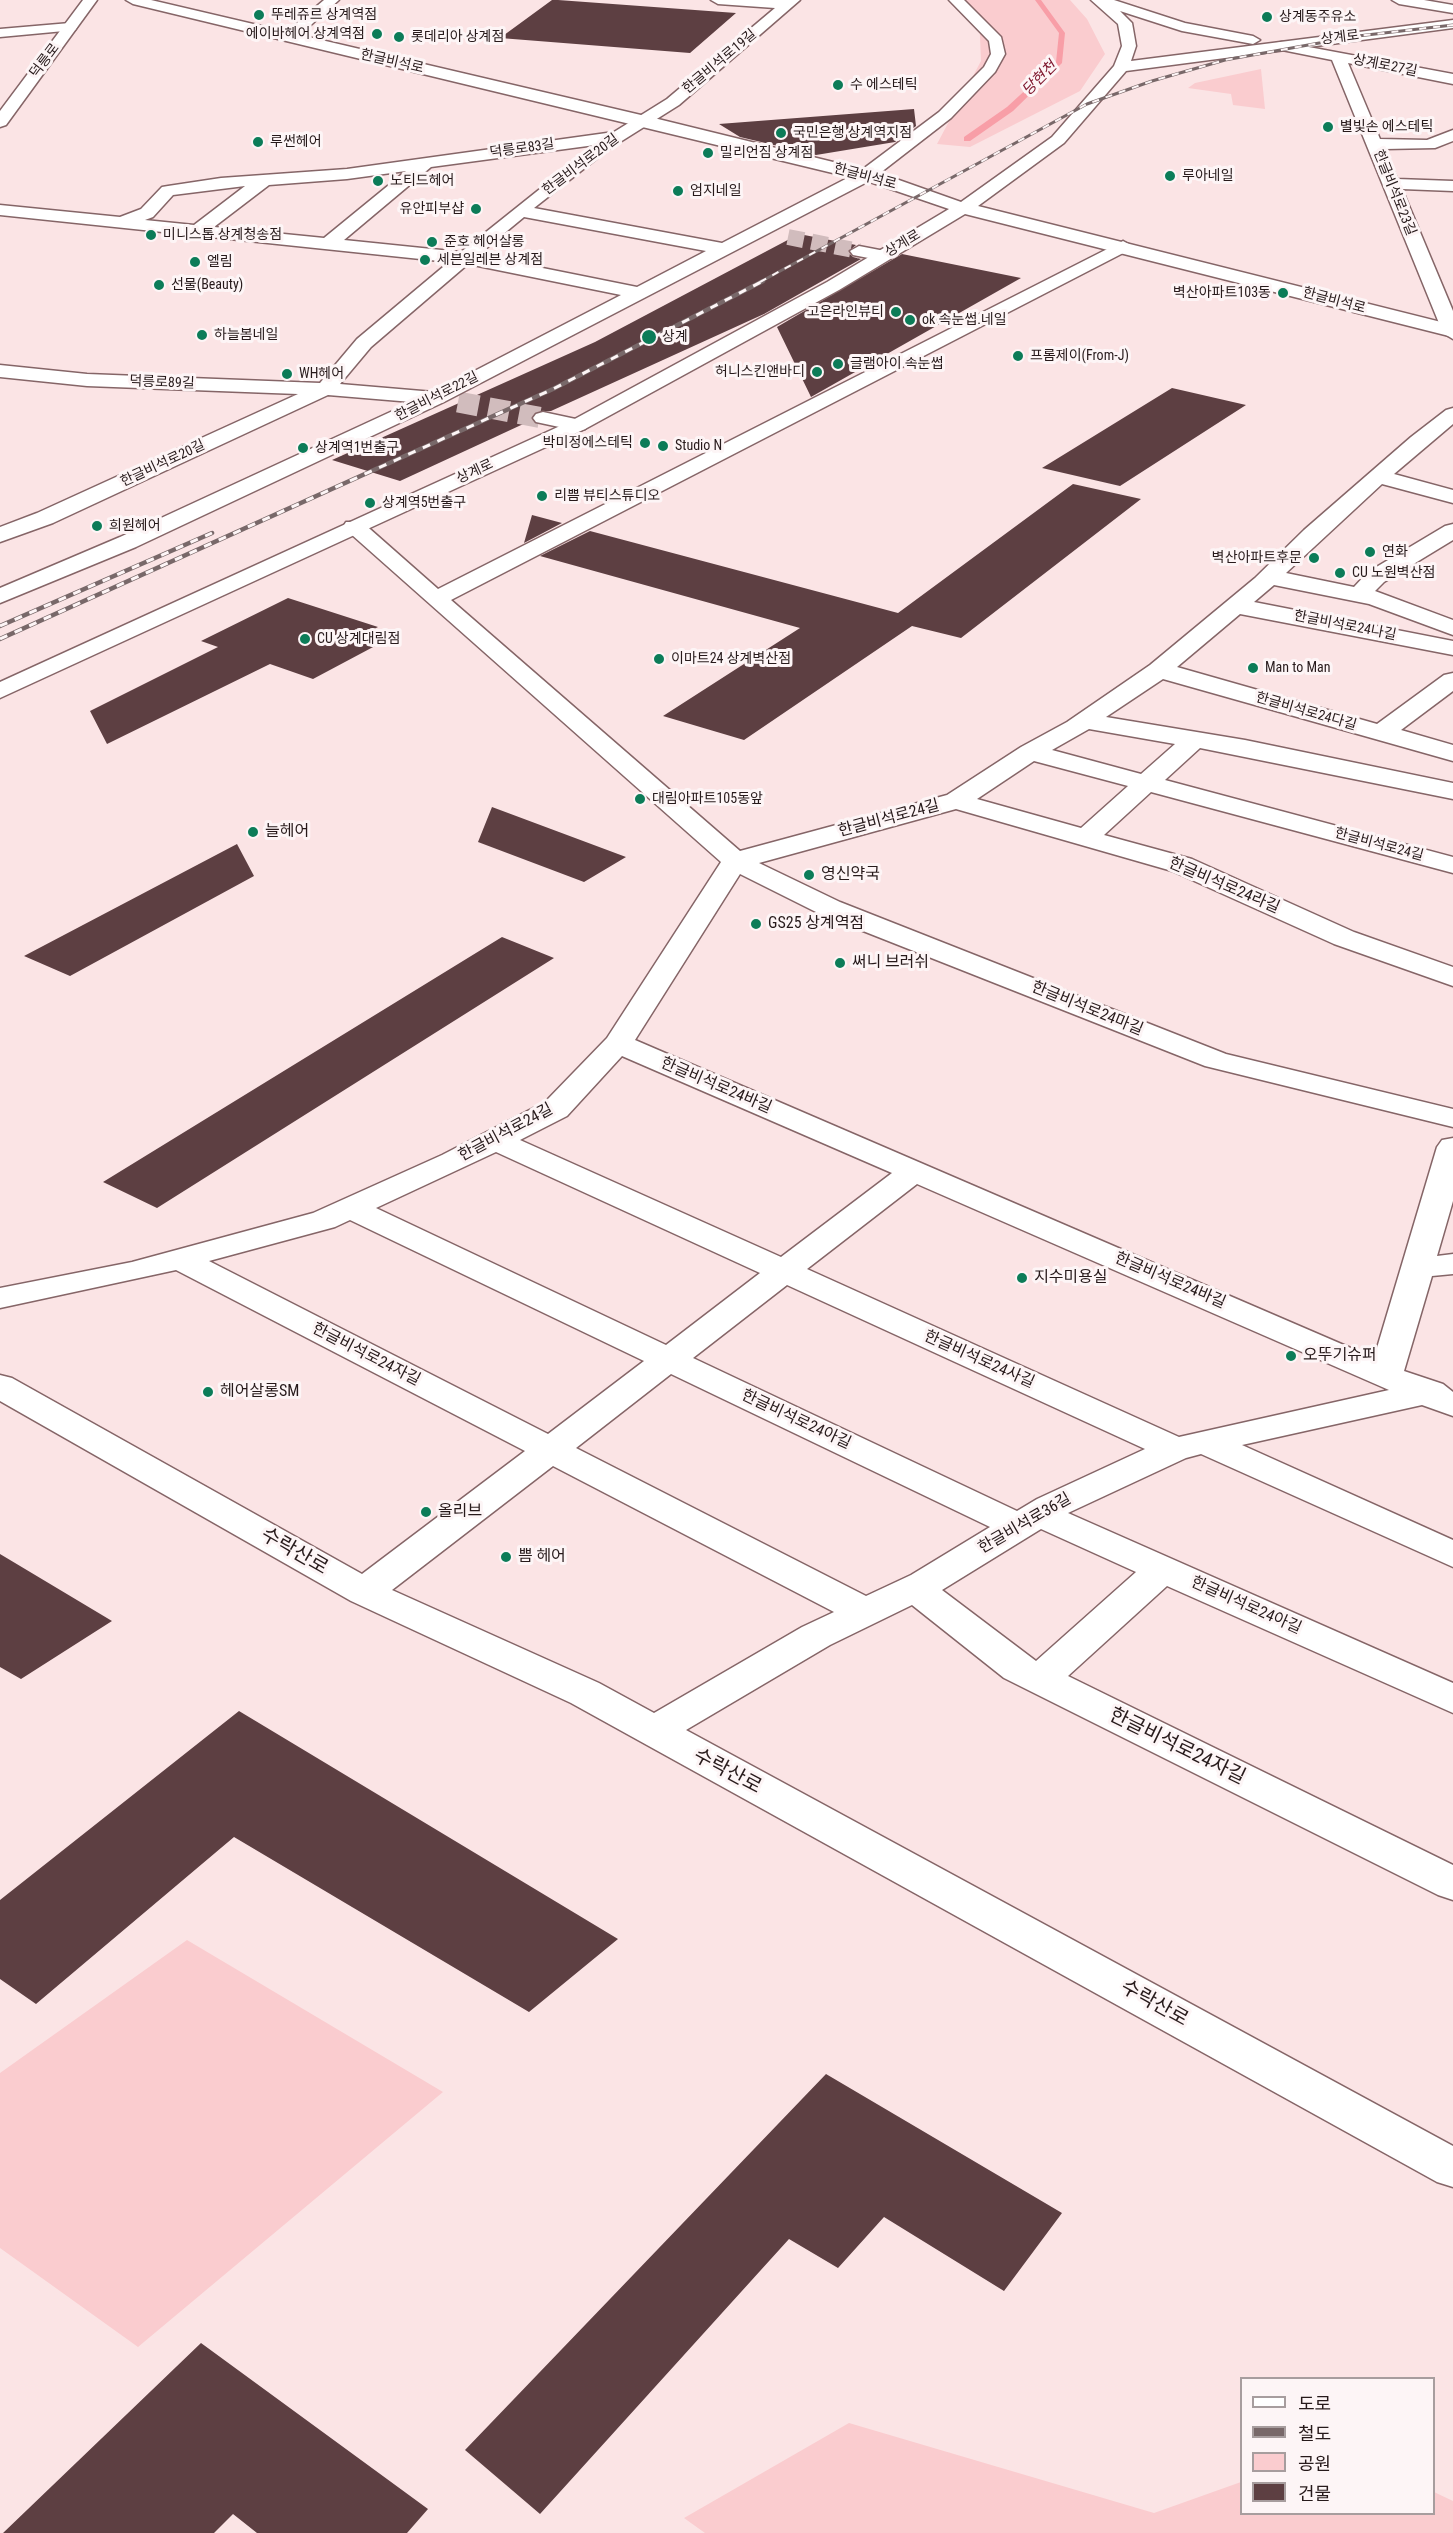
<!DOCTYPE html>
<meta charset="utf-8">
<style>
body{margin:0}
#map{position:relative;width:1453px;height:2533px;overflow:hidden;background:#fbe4e5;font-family:"Roboto Condensed","Noto Sans KR",sans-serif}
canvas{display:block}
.legend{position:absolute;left:1240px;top:2377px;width:195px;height:138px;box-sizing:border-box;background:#fdf5f6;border:2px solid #a79d9e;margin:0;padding:8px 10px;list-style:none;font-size:18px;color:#271a1b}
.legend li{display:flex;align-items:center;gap:12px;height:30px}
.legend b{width:30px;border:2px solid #a79d9e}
</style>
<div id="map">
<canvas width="1453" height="2533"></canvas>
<ul class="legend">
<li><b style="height:8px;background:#fff"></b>도로</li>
<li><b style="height:8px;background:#786869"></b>철도</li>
<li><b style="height:16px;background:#facccf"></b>공원</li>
<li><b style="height:16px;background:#5d3f42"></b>건물</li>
</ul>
</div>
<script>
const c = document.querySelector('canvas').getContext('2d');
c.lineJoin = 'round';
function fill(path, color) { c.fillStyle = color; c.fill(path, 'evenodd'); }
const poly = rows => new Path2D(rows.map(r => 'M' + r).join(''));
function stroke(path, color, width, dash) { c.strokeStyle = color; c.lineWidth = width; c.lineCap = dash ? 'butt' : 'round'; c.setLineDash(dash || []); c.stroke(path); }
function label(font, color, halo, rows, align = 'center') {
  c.font = font + ' "Roboto Condensed","Noto Sans KR",sans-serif'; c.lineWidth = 6; c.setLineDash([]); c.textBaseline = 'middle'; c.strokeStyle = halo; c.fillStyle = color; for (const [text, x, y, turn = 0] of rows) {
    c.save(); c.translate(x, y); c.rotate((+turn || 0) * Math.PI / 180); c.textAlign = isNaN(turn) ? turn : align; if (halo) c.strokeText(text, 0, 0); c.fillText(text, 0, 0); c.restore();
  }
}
fill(poly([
 [965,0,1070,0,1087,19,1105,54,1080,91,970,147,937,144,981,61,979,13],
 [1261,69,1265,109,1233,105,1231,94,1188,88,1195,83],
 [187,1940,443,2092,138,2347,0,2248,0,2073],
 [849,2423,1154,2513,1241,2482,1242,2514,1434,2514,1434,2492,1453,2501,1453,2533,705,2533,684,2518]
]), '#facccf');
fill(poly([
 [1035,0,1041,0,1065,33,1062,63,1013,111,970,141,964,141,964,137,1007,107,1056,62,1059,33,1035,0]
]), '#f89ea7');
fill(poly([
 [552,0,558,0,736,13,690,53,500,38],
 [914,109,916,126,895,142,816,155,740,137,719,124],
 [799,234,856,245,848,252,853,257,861,259,764,314,551,411,535,412,532,420,400,481,332,460,595,342],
 [902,254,1021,278,811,397,777,327],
 [1172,388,1246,405,1120,486,1042,468],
 [1073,484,1141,499,961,638,912,626,744,740,663,716,800,628,540,556,590,531,898,613],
 [532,515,562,523,524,543],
 [288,598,378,627,354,639,375,646,313,679,270,664,107,744,90,711,218,647,201,641],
 [492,807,626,857,584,882,478,842],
 [237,844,254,876,70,976,24,956],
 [502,937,554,958,157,1208,103,1182],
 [0,1554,112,1621,21,1679,0,1667],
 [239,1711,618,1939,529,2012,234,1837,36,2004,0,1979,0,1900],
 [826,2074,1062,2213,1004,2291,884,2217,838,2268,789,2239,540,2514,465,2450],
 [201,2343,428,2509,407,2533,257,2533,233,2514,214,2533,3,2533]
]), '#5d3f42');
stroke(poly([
 [788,237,859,251]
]), '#d1bcbd', 16, [16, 8]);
stroke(poly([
 [458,402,543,418]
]), '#d1bcbd', 21, [21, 10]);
const minor = poly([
 [324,0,339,0,294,40,284,40,282,37,284,34,324,0],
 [711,0,800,0,679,105,609,149,534,208,722,243,859,172,939,112,984,67,991,54,989,41,949,0,964,0,1001,37,1005,54,995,72,951,118,871,180,444,402,136,547,0,603,0,588,120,537,412,402,328,395,53,523,0,542,0,527,37,513,298,394,87,386,0,377,0,365,87,374,320,383,357,339,449,262,0,215,0,205,120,217,141,209,162,187,168,186,221,178,347,169,614,132,667,99,775,8,718,4,711,0],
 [595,145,461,252,344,240,431,167,595,145],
 [406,171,324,238,214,227,269,185,347,179,406,171],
 [245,186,194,225,145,220,153,217,173,195,245,186],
 [524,217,706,251,637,287,478,255,524,217],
 [468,264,621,295,434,392,340,384,371,347,468,264],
 [1392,0,1424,0,1453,5,1453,13,1399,4,1392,0],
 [70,23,75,24,77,27,75,30,0,37,0,29,70,23],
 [1282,42,1453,74,1453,84,1348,63,1380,139,1427,140,1453,130,1453,141,1435,148,1385,149,1397,179,1453,181,1453,191,1402,189,1453,311,1453,339,1443,333,1332,60,1277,49,1275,46,1277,43,1282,42],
 [1123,241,1132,246,1129,250,451,600,740,851,947,795,1021,747,1067,722,1150,665,1255,578,1304,530,1411,437,1446,410,1453,408,1453,424,1394,474,1453,490,1453,503,1382,484,1286,573,1354,587,1368,572,1445,526,1453,524,1453,540,1384,582,1375,591,1453,620,1453,635,1369,604,1274,585,1254,602,1453,641,1453,655,1240,614,1177,667,1377,724,1444,675,1453,673,1453,691,1401,730,1453,745,1453,761,1163,679,1106,717,1245,740,1453,783,1453,799,1200,748,1165,780,1453,857,1453,873,1151,792,1104,835,1192,859,1354,932,1453,967,1453,986,1334,944,1172,871,956,809,759,863,840,902,1226,1054,1453,1109,1453,1127,1205,1066,820,914,740,874,635,1040,1374,1358,1437,1147,1442,1140,1453,1138,1453,1201,1437,1256,1453,1254,1453,1274,1432,1276,1404,1371,1443,1384,1453,1392,1453,1416,1422,1405,1242,1445,1453,1540,1453,1567,1201,1454,1186,1458,1068,1513,1453,1683,1453,1713,1167,1586,1068,1676,1453,1865,1453,1900,1438,1895,1004,1678,912,1605,830,1645,686,1730,1453,2146,1453,2187,1437,2182,571,1703,351,1601,0,1401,0,1375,12,1378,362,1574,525,1451,176,1270,0,1308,0,1288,132,1262,313,1213,442,1155,545,1102,607,1038,721,862,343,527,346,522,362,522,438,589,1123,241],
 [1089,729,1175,744,1141,774,1052,750,1089,729],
 [1034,761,1128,786,1081,828,977,799,1034,761],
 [622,1056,892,1173,781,1257,520,1140,567,1116,622,1056],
 [496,1152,760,1273,666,1345,376,1208,496,1152],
 [917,1184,1389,1390,1179,1437,807,1269,917,1184],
 [350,1220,644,1361,548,1434,209,1261,335,1227,350,1220],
 [787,1285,1145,1449,1037,1499,1017,1511,693,1358,787,1285],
 [671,1374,990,1527,911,1575,866,1596,576,1448,671,1374],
 [553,1466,834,1612,802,1627,654,1713,599,1683,392,1590,553,1466],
 [1041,1529,1136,1572,1036,1661,942,1590,1041,1529],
 [859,246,890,252,893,256,884,261,853,255,850,251,859,246],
 [543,412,585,421,588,425,585,429,578,431,536,422,533,418,536,414,543,412]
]);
const major = poly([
 [83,0,97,0,6,125,0,127,0,111,83,0],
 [126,0,151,0,658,119,882,174,961,202,1052,137,1114,66,1122,46,1118,24,1091,0,1114,0,1185,23,1253,36,1260,40,1253,44,1182,31,1120,11,1132,23,1136,46,1131,61,1453,20,1453,28,1126,71,1064,143,978,206,1453,325,1453,337,965,214,839,290,585,429,0,698,0,682,571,421,827,282,949,209,870,182,133,4,126,0]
]);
stroke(minor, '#856567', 3);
stroke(major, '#856567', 3);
fill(minor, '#fff');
fill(major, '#fff');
const railFar1 = poly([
 [760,282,1087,104,1152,81,1225,60,1358,36,1453,25]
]);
const rail = poly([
 [0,626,212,533],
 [0,639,553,389,763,281]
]);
stroke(railFar1, '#786869', 3);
stroke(rail, '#786869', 4.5);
stroke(railFar1, '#fdf5f6', 2, [7]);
stroke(rail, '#fdf5f6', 3, [8]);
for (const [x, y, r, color] of [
 [259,15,6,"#0c7c58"],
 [1267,17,6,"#0c7c58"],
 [377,34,6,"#0c7c58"],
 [399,37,6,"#0c7c58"],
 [838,85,6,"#0c7c58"],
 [1328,127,6,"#0c7c58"],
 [781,133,6,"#0c7c58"],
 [258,142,6,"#0c7c58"],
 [708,153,6,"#0c7c58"],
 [1170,176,6,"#0c7c58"],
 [378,181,6,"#0c7c58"],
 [678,191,6,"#0c7c58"],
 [476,209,6,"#0c7c58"],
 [151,235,6,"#0c7c58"],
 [432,242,6,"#0c7c58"],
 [425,260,6,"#0c7c58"],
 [195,262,6,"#0c7c58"],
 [159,285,6,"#0c7c58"],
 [1283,293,6,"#0c7c58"],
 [896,312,6,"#0c7c58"],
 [910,320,6,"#0c7c58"],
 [202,335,6,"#0c7c58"],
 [649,337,8,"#0c7c58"],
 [1018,356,6,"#0c7c58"],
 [838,364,6,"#0c7c58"],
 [817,372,6,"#0c7c58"],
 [287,374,6,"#0c7c58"],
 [645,443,6,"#0c7c58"],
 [663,446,6,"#0c7c58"],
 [303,448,6,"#0c7c58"],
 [542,496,6,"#0c7c58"],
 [370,503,6,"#0c7c58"],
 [97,526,6,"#0c7c58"],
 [1370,552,6,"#0c7c58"],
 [1314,558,6,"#0c7c58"],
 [1340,573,6,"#0c7c58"],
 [305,639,6,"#0c7c58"],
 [659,659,6,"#0c7c58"],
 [1253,668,6,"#0c7c58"],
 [640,799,6,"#0c7c58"],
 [253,832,6,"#0c7c58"],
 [809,875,6,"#0c7c58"],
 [756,924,6,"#0c7c58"],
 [840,963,6,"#0c7c58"],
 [1022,1278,6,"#0c7c58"],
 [1291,1356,6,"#0c7c58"],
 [208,1392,6,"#0c7c58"],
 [426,1512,6,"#0c7c58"],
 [506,1557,6,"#0c7c58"]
]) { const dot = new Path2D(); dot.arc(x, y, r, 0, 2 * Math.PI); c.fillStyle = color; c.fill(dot); stroke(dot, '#fdf5f6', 2); }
label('14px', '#271a1b', '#fdf5f6', [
 ["뚜레쥬르 상계역점",271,15],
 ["상계동주유소",1279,17],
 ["에이바헤어 상계역점",365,34,"right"],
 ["롯데리아 상계점",411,37],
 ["수 에스테틱",850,85],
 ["별빛손 에스테틱",1340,127],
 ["국민은행 상계역지점",793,133],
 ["루썬헤어",270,142],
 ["밀리언짐 상계점",720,153],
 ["루아네일",1182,176],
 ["노티드헤어",390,181],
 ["엄지네일",690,191],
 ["유안피부샵",464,209,"right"],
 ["미니스톱 상계청송점",163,235],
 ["준호 헤어살롱",444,242],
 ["세븐일레븐 상계점",437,260],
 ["엘림",207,262],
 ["선물(Beauty)",171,285],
 ["벽산아파트103동",1271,293,"right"],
 ["고은라인뷰티",884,312,"right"],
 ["ok 속눈썹.네일",922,320],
 ["하늘봄네일",214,335],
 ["상계",662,337],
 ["프롬제이(From-J)",1030,356],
 ["글램아이 속눈썹",850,364],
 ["허니스킨앤바디",805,372,"right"],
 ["WH헤어",299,374],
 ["박미정에스테틱",633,443,"right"],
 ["Studio N",675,446],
 ["상계역1번출구",315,448],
 ["리쁨 뷰티스튜디오",554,496],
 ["상계역5번출구",382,503],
 ["희원헤어",109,526],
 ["연화",1382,552],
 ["벽산아파트후문",1302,558,"right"],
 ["CU 노원벽산점",1352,573],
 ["CU 상계대림점",317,639],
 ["이마트24 상계벽산점",671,659],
 ["Man to Man",1265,668],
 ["대림아파트105동앞",652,799]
], 'left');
label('14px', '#271a1b', '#fdf5f6', [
 ["상계로",1340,38,-7],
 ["덕릉로",45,61,-53],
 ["한글비석로",392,62,13],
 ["한글비석로19길",720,62,-40],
 ["상계로27길",1385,66,11],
 ["덕릉로83길",522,149,-8],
 ["한글비석로20길",581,165,-37],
 ["한글비석로",865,177,15],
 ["한글비석로23길",1394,193,68],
 ["상계로",903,244,-31],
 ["한글비석로",1334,301,15],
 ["덕릉로89길",162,383,2],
 ["한글비석로22길",437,397,-27],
 ["한글비석로20길",163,464,-25],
 ["상계로",475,472,-25],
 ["한글비석로24나길",1345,626,11],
 ["한글비석로24다길",1306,712,16],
 ["한글비석로24길",1379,845,15]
]);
label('italic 15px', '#801930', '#fdf5f6', [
 ["당현천",1040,79,-45]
]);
label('16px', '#271a1b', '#fdf5f6', [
 ["한글비석로24길",889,819,-15],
 ["한글비석로24라길",1224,886,23],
 ["한글비석로24마길",1087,1009,22],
 ["한글비석로24바길",716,1086,23],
 ["한글비석로24길",506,1133,-28],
 ["한글비석로24바길",1170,1281,23],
 ["한글비석로24자길",366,1355,27],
 ["한글비석로24사길",979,1360,24],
 ["한글비석로24아길",796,1420,25],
 ["한글비석로36길",1025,1524,-30],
 ["한글비석로24아길",1246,1606,24]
]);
label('16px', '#271a1b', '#fdf5f6', [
 ["늘헤어",265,832],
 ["영신약국",821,875],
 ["GS25 상계역점",768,924],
 ["써니 브러쉬",852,963],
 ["지수미용실",1034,1278],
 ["오뚜기슈퍼",1303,1356],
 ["헤어살롱SM",220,1392],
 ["올리브",438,1512],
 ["쁨 헤어",518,1557]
], 'left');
label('20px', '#271a1b', '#fdf5f6', [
 ["수락산로",294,1552,30],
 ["한글비석로24자길",1177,1747,26],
 ["수락산로",727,1772,28],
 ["수락산로",1154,2004,29]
]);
</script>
